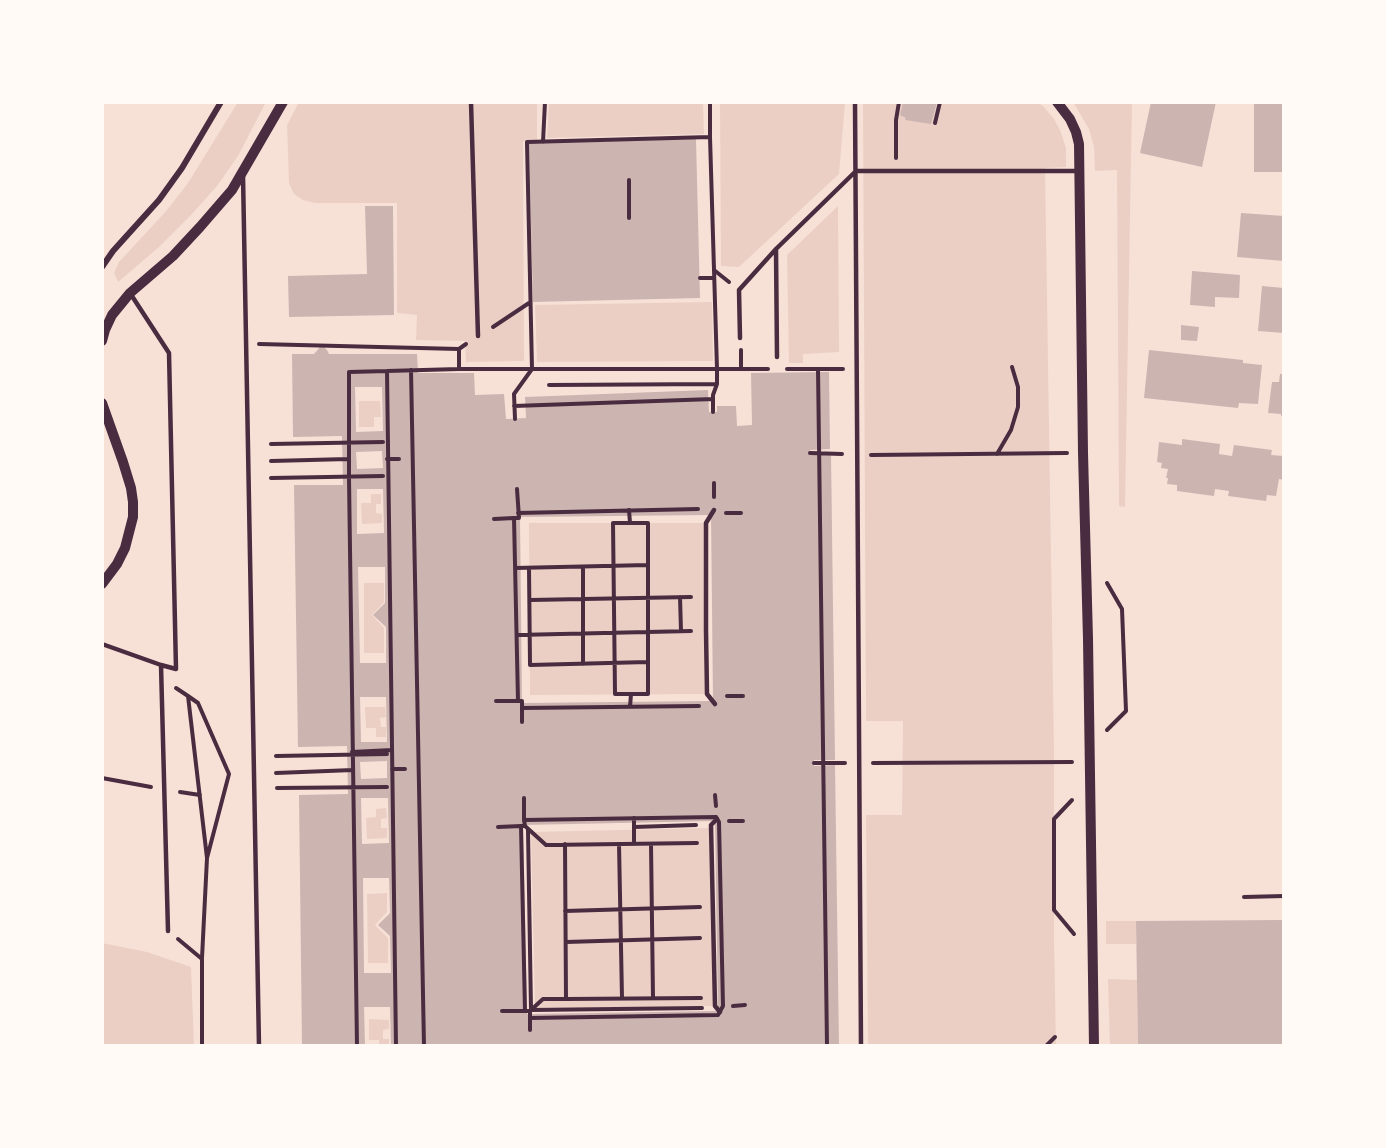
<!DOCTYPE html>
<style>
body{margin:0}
#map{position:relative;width:1386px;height:1148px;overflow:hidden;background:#f7e1d7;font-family:Barlow,sans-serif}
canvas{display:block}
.frame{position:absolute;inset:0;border:104px solid #fffaf5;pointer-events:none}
</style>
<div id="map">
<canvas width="1386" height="1148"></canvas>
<div class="frame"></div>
</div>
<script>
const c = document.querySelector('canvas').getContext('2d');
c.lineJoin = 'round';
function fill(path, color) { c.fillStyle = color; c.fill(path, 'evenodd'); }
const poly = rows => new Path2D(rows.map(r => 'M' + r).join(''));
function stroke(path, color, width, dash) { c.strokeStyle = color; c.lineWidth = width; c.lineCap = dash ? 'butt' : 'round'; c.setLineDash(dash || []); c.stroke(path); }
fill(poly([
 [238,102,266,102,238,156,217,186,192,214,159,247,118,282,114,273,119,262,167,210,188,183],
 [299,102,537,102,537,140,523,141,524,361,466,362,465,341,416,340,417,315,397,313,397,203,315,203,303,200,294,194,289,183,287,125],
 [549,102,703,102,704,134,547,138],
 [720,102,845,102,839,174,739,267,721,266],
 [863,102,1037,102,1043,106,1054,119,1060,130,1066,148,1066,167,1045,168,1054,750,1054,938,1056,1046,868,1046,866,815,902,815,903,721,866,721],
 [1073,102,1132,102,1125,507,1119,506,1117,170,1095,171,1094,147,1089,129],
 [838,206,839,352,803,354,803,363,789,363,787,255],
 [712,302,713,361,537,362,535,305],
 [359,401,380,401,381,417,374,417,374,427,359,427],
 [371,494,381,494,381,504,376,504,376,513,382,514,382,523,362,524,361,503,371,503],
 [529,523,706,523,707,694,530,695],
 [364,583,384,583,384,602,372,615,384,628,384,653,364,653],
 [365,707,385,707,386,717,380,718,381,727,386,727,386,737,376,737,376,728,366,728],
 [386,808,387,818,381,819,381,828,387,828,387,838,367,839,366,818,376,817,376,809],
 [711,828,715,1006,535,1009,531,832],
 [387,893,387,912,375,925,388,938,388,963,368,963,367,894],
 [1106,921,1136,921,1136,944,1106,944],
 [102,943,147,952,191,967,194,1046,102,1046],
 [1108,979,1137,980,1138,1046,1110,1046],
 [369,1019,389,1020,389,1029,383,1030,383,1039,389,1039,389,1046,379,1046,379,1040,369,1040]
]), '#ebcfc5');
fill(poly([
 [903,102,937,102,931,124,905,120,906,118,900,115],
 [1151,102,1216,102,1202,167,1140,153],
 [1254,102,1284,102,1284,172,1254,172],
 [696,139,700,298,533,302,529,143],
 [365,206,393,206,394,315,289,317,288,276,367,274],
 [1241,213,1284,216,1284,261,1237,257],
 [1192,271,1240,275,1239,298,1215,297,1215,307,1190,305],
 [1262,286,1284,288,1284,333,1258,331],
 [1181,325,1199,327,1197,341,1181,340],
 [320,347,324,347,327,350,329,354,417,354,418,373,474,373,475,395,504,394,506,419,526,418,525,397,708,390,709,412,717,412,717,406,736,406,737,426,752,425,751,373,829,372,830,449,810,450,810,455,831,454,835,760,814,760,814,766,835,765,839,1046,391,1046,390,1007,364,1007,365,1046,302,1046,299,795,348,794,347,746,298,747,294,485,343,485,342,436,293,437,292,354,314,354],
 [355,387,382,387,383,431,356,432],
 [382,451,383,468,357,469,356,452],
 [357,489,383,489,384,533,357,534],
 [711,515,713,701,522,703,520,517],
 [358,567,385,567,385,603,373,615,386,627,386,663,360,663],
 [360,697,386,697,387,742,361,742],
 [387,761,387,778,361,779,360,762],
 [361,798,388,798,389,843,362,844],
 [715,821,718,1011,527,1014,523,825],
 [363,878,389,878,390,913,378,925,390,936,391,973,364,973],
 [1149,350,1243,360,1243,363,1262,365,1258,404,1239,403,1238,408,1144,398],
 [1280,374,1284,374,1284,416,1281,416,1281,414,1268,413,1272,382,1279,382],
 [1182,439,1220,444,1219,454,1232,456,1234,445,1272,450,1271,455,1284,456,1284,480,1279,479,1276,496,1267,495,1266,501,1228,496,1229,491,1215,489,1214,496,1177,491,1177,485,1167,484,1168,478,1166,478,1168,469,1161,468,1162,463,1157,462,1159,442,1182,445],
 [1283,920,1284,1046,1138,1046,1136,921]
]), '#ccb4b1');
stroke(poly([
 [710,102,710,137,717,369,741,369,741,350],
 [935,123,940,102],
 [543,142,545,102],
 [896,158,896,120,899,102],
 [629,180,629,218],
 [714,270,729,282],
 [700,278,714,278],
 [493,327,529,303],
 [259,344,459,349,466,344],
 [459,349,459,369,717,369,717,384,713,395,713,412],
 [741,369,768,369],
 [787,369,843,369],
 [818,369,827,1046],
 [411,370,424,1046],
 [387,371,459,369],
 [549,385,717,384],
 [514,406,713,399],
 [515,419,514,394,532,369,527,142,710,137],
 [271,444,383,442],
 [810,453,842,454],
 [997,454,1011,430,1018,407,1018,387,1012,367],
 [871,455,1067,453],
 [387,459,399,459],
 [271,461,348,459],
 [271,478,383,476],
 [714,483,714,497],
 [517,489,519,518,514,518,518,701,522,701,522,708,699,706],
 [629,510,630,523],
 [518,513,698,509],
 [726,513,741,513],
 [494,519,514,518],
 [613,523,648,523,648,694,615,694,613,523],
 [583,567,583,664],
 [515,568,648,565],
 [529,568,530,665,648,662],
 [1107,583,1122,609,1126,711,1107,730],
 [680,597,681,631],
 [530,600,691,597],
 [517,635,691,631],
 [176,688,188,696,198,703,229,774,207,858,188,696],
 [727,696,743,696],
 [496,701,518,701],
 [630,707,631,694],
 [522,708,522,722],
 [352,752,392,750],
 [276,756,387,754],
 [814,763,845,763],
 [873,763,1072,762],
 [392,769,405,769],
 [276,773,353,770],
 [102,778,151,787],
 [277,788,387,787],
 [180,792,200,795],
 [715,795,716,806],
 [524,798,524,820],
 [1072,800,1054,819,1054,910,1074,934],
 [716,817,719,822,723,1006,718,1015,530,1018,530,1011,525,1011,521,826,525,826,524,820,716,817],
 [729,821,743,821],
 [525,826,546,845,697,843],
 [498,827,521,826],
 [634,827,696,825],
 [528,830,531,1010,702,1008],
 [565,844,566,999,701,998],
 [619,844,622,998],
 [634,844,634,818],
 [651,844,653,998],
 [1244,897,1284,896],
 [565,911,700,907],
 [178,939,202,959,202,1046],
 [566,942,700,938],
 [202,958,207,858],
 [733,1006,745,1005],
 [531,1010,543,999,566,999],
 [502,1011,525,1011],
 [530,1030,530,1018],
 [357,1046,349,478,349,372,387,371,396,1046],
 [1046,1046,1055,1037]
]), '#4a2c40', 4);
stroke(poly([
 [471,102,478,336],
 [855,102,861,1046],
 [243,175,259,1046],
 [776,249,777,357],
 [740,338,739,290,776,249,856,171,1079,171],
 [714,510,706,523,706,630,707,694,715,704],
 [102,644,161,665,176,669,169,353,130,293],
 [161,665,168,931],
 [717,819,711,825,715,1006,720,1012]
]), '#4a2c40', 4.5);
stroke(poly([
 [102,267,113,251,159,200,182,168,221,102]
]), '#4a2c40', 6);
stroke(poly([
 [1057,102,1070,119,1076,132,1079,144,1083,453,1088,639,1094,1046],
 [102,341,105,330,112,315,130,293,173,256,200,227,232,190,283,102],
 [102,403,123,462,131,488,133,502,133,517,125,548,117,564,102,584]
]), '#4a2c40', 10);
</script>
